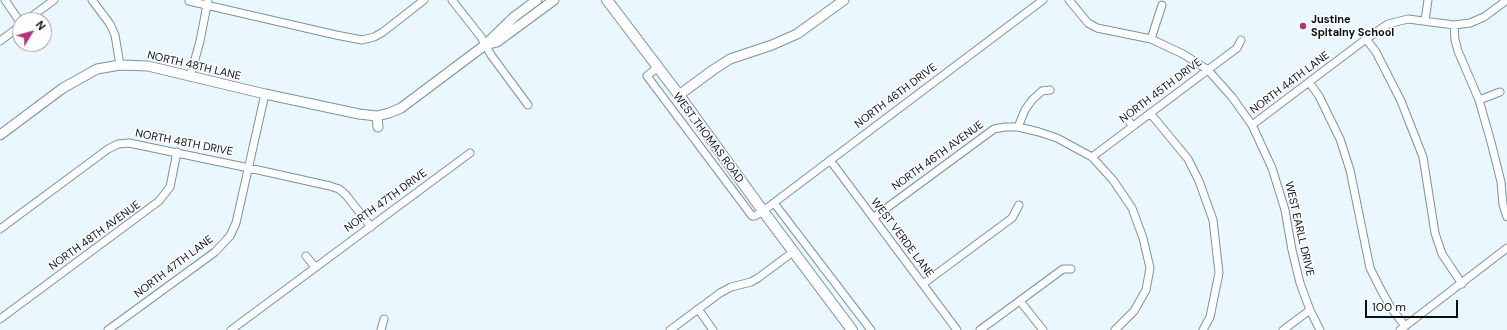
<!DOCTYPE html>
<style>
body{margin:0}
#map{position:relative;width:1507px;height:330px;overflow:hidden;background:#ebf7ff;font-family:"DM Sans",sans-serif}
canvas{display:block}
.north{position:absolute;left:12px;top:12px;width:40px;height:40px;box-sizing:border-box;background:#fff;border:1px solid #9b9fa2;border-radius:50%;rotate:53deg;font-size:11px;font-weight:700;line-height:16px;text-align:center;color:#051016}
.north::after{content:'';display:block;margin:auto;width:14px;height:18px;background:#b63279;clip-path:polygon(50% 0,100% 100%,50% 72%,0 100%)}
.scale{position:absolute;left:1365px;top:300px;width:93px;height:18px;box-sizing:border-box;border:2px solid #051016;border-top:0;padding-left:5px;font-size:12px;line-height:14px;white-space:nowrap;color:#051016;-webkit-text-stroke:3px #fff;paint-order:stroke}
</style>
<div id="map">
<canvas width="1507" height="330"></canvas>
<div class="north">N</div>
<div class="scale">100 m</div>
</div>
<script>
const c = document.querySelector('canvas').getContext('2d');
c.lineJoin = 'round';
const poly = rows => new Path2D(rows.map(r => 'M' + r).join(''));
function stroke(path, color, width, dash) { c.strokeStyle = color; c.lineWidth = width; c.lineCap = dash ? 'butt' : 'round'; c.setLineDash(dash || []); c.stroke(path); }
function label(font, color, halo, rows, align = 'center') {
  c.font = font + ' "DM Sans",sans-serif'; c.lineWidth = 3; c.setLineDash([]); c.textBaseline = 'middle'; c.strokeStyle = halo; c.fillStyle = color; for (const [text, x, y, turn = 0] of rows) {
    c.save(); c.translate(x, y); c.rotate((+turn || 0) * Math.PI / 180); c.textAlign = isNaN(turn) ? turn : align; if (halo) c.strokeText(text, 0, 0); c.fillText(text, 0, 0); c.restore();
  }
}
const minor = poly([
 [5,0,20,22],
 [92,0,110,24,115,35,120,65],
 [452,0,481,37,491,55,528,105],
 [1069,0,1088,23,1097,28,1151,39,1183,54,1208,70,1232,97,1252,125,1272,168,1285,210,1292,250,1300,283,1310,310,1320,330],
 [189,1,336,35,362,40,374,37,383,32,424,0],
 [27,20,54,0],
 [1425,21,1428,0],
 [1454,25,1455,40,1458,51,1479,100,1491,142,1501,182,1503,205,1507,217],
 [1151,39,1162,5],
 [1366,39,1376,52,1401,101,1423,157,1435,233,1442,254,1462,284],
 [0,41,20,26],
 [658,67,647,76,752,216,755,216,763,211,1043,0],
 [190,77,200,41,208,0],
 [1309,82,1319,96,1340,139,1350,170,1370,268,1380,288,1391,308,1405,326],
 [1479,100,1500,92],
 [1150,113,1188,159,1199,181,1213,220,1219,273,1210,317,1203,330],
 [1126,116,1132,126],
 [1252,125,1366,39,1388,24,1408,19,1454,25,1470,23,1484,17,1507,0],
 [1018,127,1039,132,1057,138,1092,157,1113,180,1132,208,1143,238,1150,268,1146,290,1134,311,1115,330],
 [1092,157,1237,48,1241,40],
 [830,160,957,330],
 [774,203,871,330],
 [873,218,994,129,1005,127,1018,127,1025,110,1032,100,1042,91,1050,90],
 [0,229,108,149,118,144,129,143,249,168,330,186,339,189,346,195,371,227],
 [306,256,315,267],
 [923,284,1012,218,1019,205],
 [1020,301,1043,330],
 [698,309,713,330],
 [0,319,159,201,170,187,177,152],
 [108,330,215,252,230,236,236,223,265,94],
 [231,330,470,153],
 [381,330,384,319],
 [670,330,720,293,731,287,751,282,758,278,793,252],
 [980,330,1063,269,1071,269],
 [1283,330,1310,310],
 [1400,330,1507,248]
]);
const tertiary = poly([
 [485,45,497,42,554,0],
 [679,95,713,70,730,59,772,45,797,34,844,0],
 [377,116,378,127],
 [0,135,63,88,97,69,120,65,148,66,265,94,359,114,377,116,389,113,401,108,485,45,514,17,537,0]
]);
const secondary = poly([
 [607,0,679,95,763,211,852,330]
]);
stroke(minor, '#7694a4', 9);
stroke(tertiary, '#7694a4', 11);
stroke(secondary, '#7694a4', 12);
stroke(minor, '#fff', 7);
stroke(tertiary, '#fff', 9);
stroke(secondary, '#fff', 10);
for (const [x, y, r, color] of [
 [1303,26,4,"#b63279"]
]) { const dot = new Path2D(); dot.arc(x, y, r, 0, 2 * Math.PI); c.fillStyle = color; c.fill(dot); stroke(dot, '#fff', 1.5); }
label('bold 11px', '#051016', '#fff', [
 ["Justine",1311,20],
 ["Spitalny School",1311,33]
], 'left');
label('11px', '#051016', '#fff', [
 ["NORTH 48TH LANE",194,66,13],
 ["NORTH 44TH LANE",1290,83,-37],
 ["NORTH 45TH DRIVE",1161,91,-37],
 ["NORTH 46TH DRIVE",896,96,-37],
 ["WEST THOMAS ROAD",708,138,53],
 ["NORTH 48TH DRIVE",184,143,11],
 ["NORTH 46TH AVENUE",938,156,-36],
 ["NORTH 47TH DRIVE",386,201,-36],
 ["WEST EARLL DRIVE",1299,229,77],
 ["NORTH 48TH AVENUE",95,236,-36],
 ["WEST VERDE LANE",902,238,53],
 ["NORTH 47TH LANE",174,267,-37]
]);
</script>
